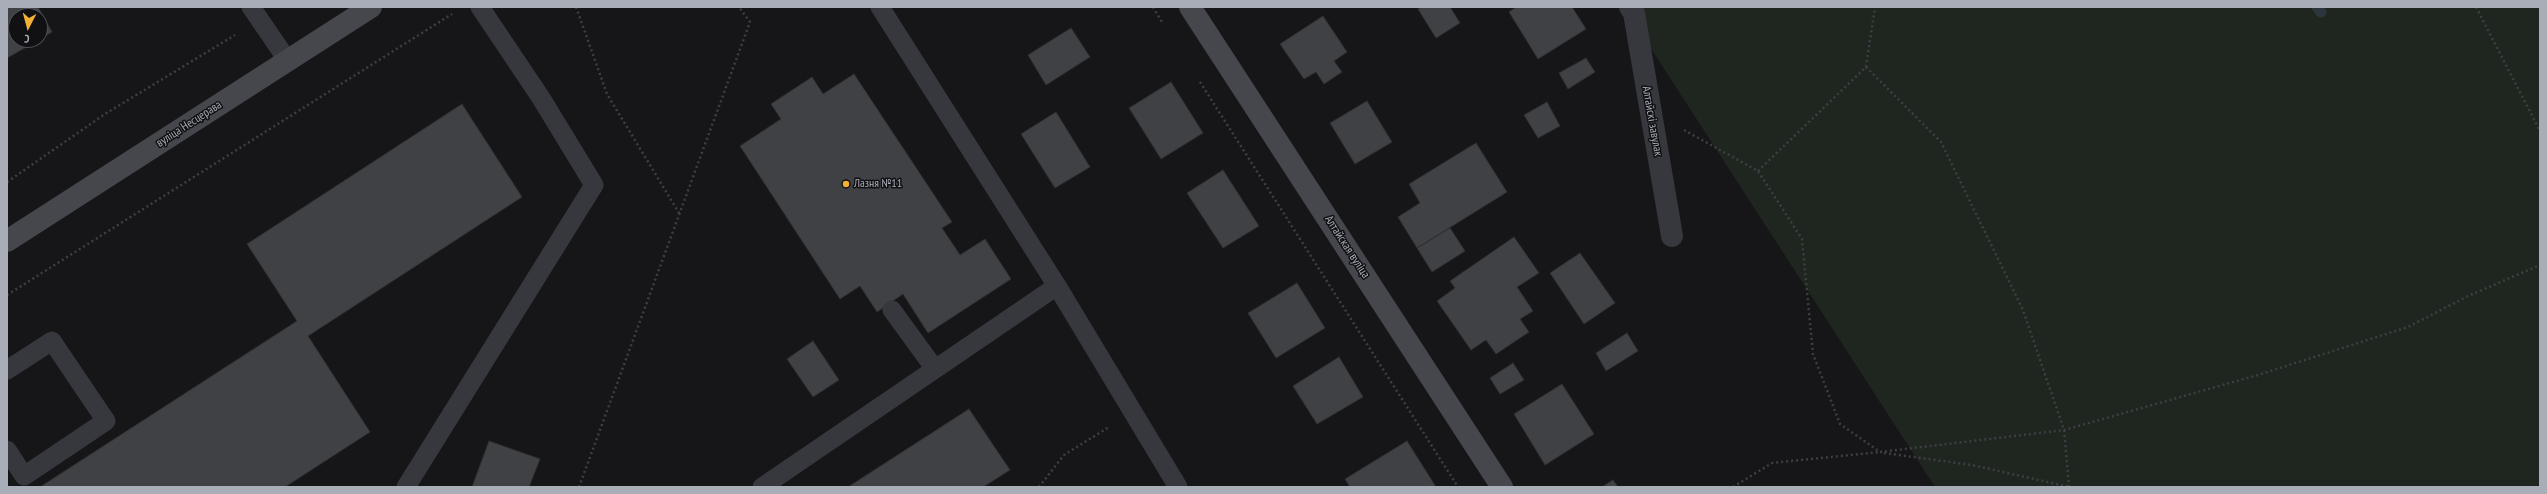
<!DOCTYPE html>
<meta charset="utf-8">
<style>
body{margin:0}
#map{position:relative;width:2547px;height:494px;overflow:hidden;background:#161618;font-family:"PT Sans Narrow",sans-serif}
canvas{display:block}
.frame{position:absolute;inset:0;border:8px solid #a8adb8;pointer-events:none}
.north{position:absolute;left:8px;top:8px;width:40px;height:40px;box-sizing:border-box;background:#111113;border:1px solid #4d4f55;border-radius:50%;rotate:186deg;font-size:11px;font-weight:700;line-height:16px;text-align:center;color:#a8adb8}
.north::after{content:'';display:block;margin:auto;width:14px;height:18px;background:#f2b134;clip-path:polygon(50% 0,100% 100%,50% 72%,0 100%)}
</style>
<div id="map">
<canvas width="2547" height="494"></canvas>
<div class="frame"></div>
<div class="north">С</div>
</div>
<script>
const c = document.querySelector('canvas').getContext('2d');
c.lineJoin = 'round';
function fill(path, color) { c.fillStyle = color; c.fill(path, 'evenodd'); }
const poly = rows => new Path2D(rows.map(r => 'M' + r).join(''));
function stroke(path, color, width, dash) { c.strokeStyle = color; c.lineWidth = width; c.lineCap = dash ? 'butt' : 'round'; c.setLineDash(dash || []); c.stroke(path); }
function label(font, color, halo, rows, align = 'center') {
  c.font = font + ' "PT Sans Narrow",sans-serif'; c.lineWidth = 3; c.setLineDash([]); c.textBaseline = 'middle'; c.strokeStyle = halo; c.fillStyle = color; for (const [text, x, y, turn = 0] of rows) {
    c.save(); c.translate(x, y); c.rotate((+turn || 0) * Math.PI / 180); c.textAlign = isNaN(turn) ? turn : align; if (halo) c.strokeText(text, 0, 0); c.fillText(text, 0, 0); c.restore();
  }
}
fill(poly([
 [1624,7,2540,7,2540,487,1935,487]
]), '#1e261f');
stroke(poly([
 [2317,7,2321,12]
]), '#2c353c', 11);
const building = poly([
 [7,7,38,7,52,32,40,39,40,16,16,16,16,40,39,40,7,58,7,7],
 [1422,7,1450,7,1460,23,1436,38,1418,9,1422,7],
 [1516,7,1572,7,1586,29,1538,59,1509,12,1516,7],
 [1323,16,1347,52,1334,61,1342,72,1324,84,1316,72,1304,79,1280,44,1323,16],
 [1071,28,1090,57,1046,85,1028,55,1071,28],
 [1586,58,1595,72,1568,89,1559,73,1586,58],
 [854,74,952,222,942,228,960,255,985,239,1011,279,928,333,903,294,877,312,860,286,840,299,740,146,781,119,771,104,812,77,823,94,854,74],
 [1171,82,1203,133,1161,159,1129,108,1171,82],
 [1367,101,1392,142,1355,164,1330,123,1367,101],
 [1547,102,1560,126,1538,138,1524,115,1547,102],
 [462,104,522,197,308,336,370,432,285,487,40,487,297,321,247,244,462,104],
 [1056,112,1090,167,1055,188,1021,134,1056,112],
 [1476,143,1507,192,1417,248,1398,217,1420,203,1409,184,1476,143],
 [1223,170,1259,226,1223,248,1187,193,1223,170],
 [1450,228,1465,251,1432,272,1417,248,1450,228],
 [1514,237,1539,273,1517,287,1533,311,1520,319,1529,332,1496,354,1486,340,1471,350,1437,301,1455,288,1450,281,1514,237],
 [1580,253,1615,303,1584,324,1550,273,1580,253],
 [1297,283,1325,328,1276,358,1248,313,1297,283],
 [1627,333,1638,351,1606,371,1596,353,1627,333],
 [813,341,839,380,813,397,787,359,813,341],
 [1339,357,1363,397,1317,424,1293,386,1339,357],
 [1513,363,1524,380,1500,394,1490,378,1513,363],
 [1562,384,1594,434,1545,465,1514,414,1562,384],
 [969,409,1010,470,983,487,848,487,969,409],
 [489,441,540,459,529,487,472,487,489,441],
 [1407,441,1436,487,1350,487,1345,479,1407,441],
 [1613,480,1618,487,1602,487,1613,480]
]);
fill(building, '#404145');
stroke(building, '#303034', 1);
stroke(poly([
 [576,7,607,94,679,213],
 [1153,7,1162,22],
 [2476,7,2540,131],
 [1866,67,1941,142,2023,310,2064,430,2069,486],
 [1200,82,1458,487],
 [1684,130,1758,171,1802,239,1813,354,1840,424,1880,452,2064,430,2258,375,2408,327,2468,296,2540,265],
 [1758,171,1866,67,1875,7],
 [7,182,105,114,235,35],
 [7,295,452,14],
 [1884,453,1972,465,2070,487],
 [579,487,750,22,739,7],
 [1039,487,1064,455,1109,427],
 [1733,487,1772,463,1880,452]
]), '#3d3f44', 2.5, [2, 3]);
stroke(poly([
 [251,7,288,61],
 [880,7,1057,286,1178,487],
 [892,310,935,369],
 [7,370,52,341,106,421,24,476,7,450],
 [406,487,594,185,541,98,480,7],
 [762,487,1057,286]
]), '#37383d', 19);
stroke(poly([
 [1630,7,1634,13,1672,236]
]), '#37383d', 22);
stroke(poly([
 [1190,7,1502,487],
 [7,241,371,7]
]), '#45474d', 22);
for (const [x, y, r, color] of [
 [846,184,4,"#f2b134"]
]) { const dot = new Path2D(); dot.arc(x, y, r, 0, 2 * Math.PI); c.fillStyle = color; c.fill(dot); stroke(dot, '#111113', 1.5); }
label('12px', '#a8adb8', '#111113', [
 ["Алтайскі завулак",1652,121,80],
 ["вуліца Несцерава",189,124,-33],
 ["Алтайская вуліца",1347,247,57]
]);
label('12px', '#a8adb8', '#111113', [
 ["Лазня №11",854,184]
], 'left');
</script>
